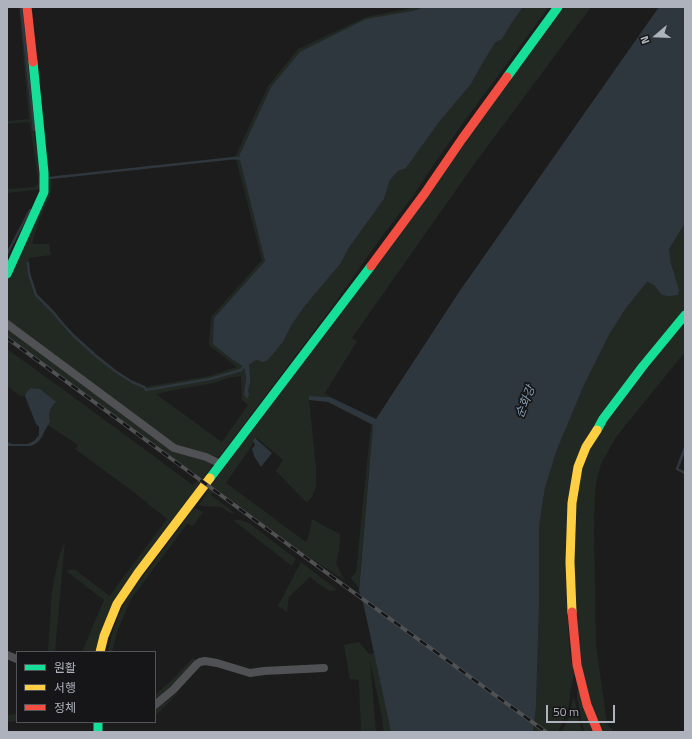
<!DOCTYPE html>
<meta charset="utf-8">
<style>
body{margin:0}
#map{position:relative;width:692px;height:739px;overflow:hidden;background:#1c1c1c;font-family:"Titillium Web","Noto Sans KR",sans-serif}
canvas{display:block}
.frame{position:absolute;inset:0;border:8px solid #aeb2bc;pointer-events:none}
.legend{position:absolute;left:16px;top:651px;width:140px;height:72px;box-sizing:border-box;background:#161618;border:1px solid #53545a;margin:0;padding:5px 7px;list-style:none;font-size:12px;color:#aeb2bc}
.legend li{display:flex;align-items:center;gap:8px;height:20px}
.legend b{width:20px;border:1px solid #53545a}
.north{position:absolute;left:636px;top:16px;width:40px;height:40px;-webkit-text-stroke:3px #161618;paint-order:stroke;rotate:251deg;font-size:11px;font-weight:700;line-height:16px;text-align:center;color:#aeb2bc}
.north::after{content:'';display:block;margin:auto;width:14px;height:18px;background:#aeb2bc;clip-path:polygon(50% 0,100% 100%,50% 72%,0 100%)}
.scale{position:absolute;left:546px;top:705px;width:69px;height:18px;box-sizing:border-box;border:2px solid #aeb2bc;border-top:0;padding-left:5px;font-size:12px;line-height:14px;white-space:nowrap;color:#aeb2bc;-webkit-text-stroke:3px #161618;paint-order:stroke}
</style>
<div id="map">
<canvas width="692" height="739"></canvas>
<div class="frame"></div>
<ul class="legend">
<li><b style="height:5px;background:#16e098"></b>원활</li>
<li><b style="height:5px;background:#ffcf43"></b>서행</li>
<li><b style="height:5px;background:#f24e42"></b>정체</li>
</ul>
<div class="north">N</div>
<div class="scale">50 m</div>
</div>
<script>
const c = document.querySelector('canvas').getContext('2d');
c.lineJoin = 'round';
function fill(path, color) { c.fillStyle = color; c.fill(path, 'evenodd'); }
const poly = rows => new Path2D(rows.map(r => 'M' + r).join(''));
function stroke(path, color, width, dash) { c.strokeStyle = color; c.lineWidth = width; c.lineCap = dash ? 'butt' : 'round'; c.setLineDash(dash || []); c.stroke(path); }
function label(font, color, halo, rows, align = 'center') {
  c.font = font + ' "Titillium Web","Noto Sans KR",sans-serif'; c.lineWidth = 3.5; c.setLineDash([]); c.textBaseline = 'middle'; c.strokeStyle = halo; c.fillStyle = color; for (const [text, x, y, turn = 0] of rows) {
    c.save(); c.translate(x, y); c.rotate((+turn || 0) * Math.PI / 180); c.textAlign = isNaN(turn) ? turn : align; if (halo) c.strokeText(text, 0, 0); c.fillText(text, 0, 0); c.restore();
  }
}
fill(poly([
 [19,7,21,7,32,120,38,157,40,189,35,190,7,193,7,189,34,187,38,184,38,179,30,124,28,122,7,124,7,121,29,119],
 [417,7,422,7,419,9,412,11,271,87,239,156,239,158,235,157,268,86,298,49,366,17],
 [523,7,549,7,466,119,434,164,413,196,380,239,335,303,220,456,218,457,209,455,176,445,7,322,7,282,16,264,43,199,36,50,50,178,48,178,49,179,51,179,52,187,50,196,38,223,32,244,49,244,51,255,29,258,28,263,27,263,28,274,35,296,52,312,61,323,74,336,95,356,114,371,131,383,143,388,145,391,210,380,241,371,244,368,246,378,244,394,248,391,250,383,250,376,248,365,254,361,258,360,267,361,283,342,291,326,304,307,341,263,348,249,384,199,390,180,398,171,406,168,439,122,471,84,482,64,495,43,502,39,511,24],
 [241,376,242,400,248,405,222,442,156,394,179,389,214,383,228,378],
 [562,7,591,7,475,163,352,338,357,341,325,393,330,397,310,396,309,400,316,467,316,486,312,497,307,502,303,499,276,471,283,460,257,438,226,483,306,542,310,531,312,519,326,527,340,534,339,550,336,563,344,580,303,553,216,489,211,495,236,514,231,513,221,507,202,506,199,505,208,490],
 [236,159,240,159,265,261,214,318,233,360,243,366,241,369,210,378,146,389,144,387,209,376,237,367,210,346,209,344,211,317,262,260],
 [685,223,685,310,648,355,574,470,568,625,570,653,574,675,571,687,569,704,565,717,561,726,559,729,559,732,533,732,536,707,539,606,539,526,545,488,556,452,584,385,610,333,626,308,647,282,654,285,662,295,674,276,671,264,669,249],
 [685,319,685,352,616,437,601,464,597,478,595,492,594,530,596,645,607,724,614,732,601,732,585,692,574,614,577,485,593,441],
 [7,326,174,449,212,463,212,466,108,615,95,652,82,652,104,600,66,571,74,569,110,596,116,587,167,519,131,490,75,449,78,445,48,425,50,422,49,414,51,408,56,403,40,389,31,388,27,391,25,396,20,396,7,386,7,349,64,390,193,485,196,482,199,477,7,336],
 [371,424,373,425,359,588,351,578,356,572],
 [194,508,203,512,193,526,187,524,131,599,117,632,112,652,108,652,111,638,116,622,122,607,129,595],
 [233,520,240,520,249,523,296,559,292,566],
 [65,541,56,640,55,652,48,652,52,590,59,557],
 [301,562,337,590,330,591,319,584,310,577,289,597,287,612,278,606],
 [359,642,369,654,374,653,391,732,384,732,383,728,382,717,370,660,376,732,361,732,359,680,350,679,344,645],
 [192,659,196,659,166,692,155,701,155,695,173,679],
 [580,686,594,732,584,732,577,698,577,692],
 [180,691,155,716,155,710],
 [574,696,582,732,561,732,567,722],
 [17,714,17,721,7,722,7,715]
]), '#222923');
fill(poly([
 [422,7,523,7,511,24,502,39,495,43,482,64,471,84,439,122,406,168,398,171,390,180,384,199,348,249,341,263,304,307,291,326,283,342,267,361,262,362,258,360,254,361,249,365,250,376,250,383,248,391,249,395,247,399,244,394,246,378,244,367,233,360,213,344,214,318,265,261,239,156,271,87,300,52,366,19,412,11,419,9],
 [659,7,685,7,685,223,669,249,671,264,679,290,678,295,669,296,662,295,654,285,647,282,626,308,610,333,584,385,556,452,545,488,539,526,539,606,536,707,533,732,391,732,363,602,359,591,373,425,328,402,309,400,309,396,330,397,376,419,459,292],
 [31,388,40,389,56,402,51,408,49,414,50,422,45,430,42,437,38,442,35,444,31,446,7,446,7,442,12,444,27,444,34,441,39,435,39,427,36,424,25,396,27,391],
 [255,438,272,453,261,467,254,456,252,449,255,445,253,440]
]), '#2f373e');
stroke(poly([
 [21,7,34,130],
 [49,178,235,158,243,159],
 [7,254,30,210],
 [28,263,29,274,36,295,53,312,62,323,74,336,95,355,115,371,132,382,144,387,146,390,210,379,241,370,244,366],
 [685,448,677,469,685,473]
]), '#2f373e', 2.5);
stroke(poly([
 [7,324,174,448,206,457,221,464],
 [7,655,17,659],
 [155,705,173,690,197,664,200,662,205,661,217,663,250,673,264,671,324,668]
]), '#505155', 8);
stroke(poly([
 [507,77,558,7],
 [7,274,44,192,44,173,33,62],
 [597,430,603,419,643,366,685,315],
 [210,478,371,266],
 [98,722,98,732]
]), '#16e098', 9);
stroke(poly([
 [572,612,570,562,572,503,578,467,586,447,597,430],
 [100,652,104,636,117,604,138,573,210,478]
]), '#ffcf43', 9);
stroke(poly([
 [27,7,33,62],
 [371,266,425,193,462,139,507,77],
 [572,612,577,665,587,705,598,732]
]), '#f24e42', 9);
const rail = poly([
 [7,338,331,576,546,732]
]);
stroke(rail, '#505153', 4);
stroke(rail, '#161618', 2.5, [8]);
label('italic 12px', '#87a0b5', '#161618', [
 ["순화강",526,402,-68]
]);
</script>
